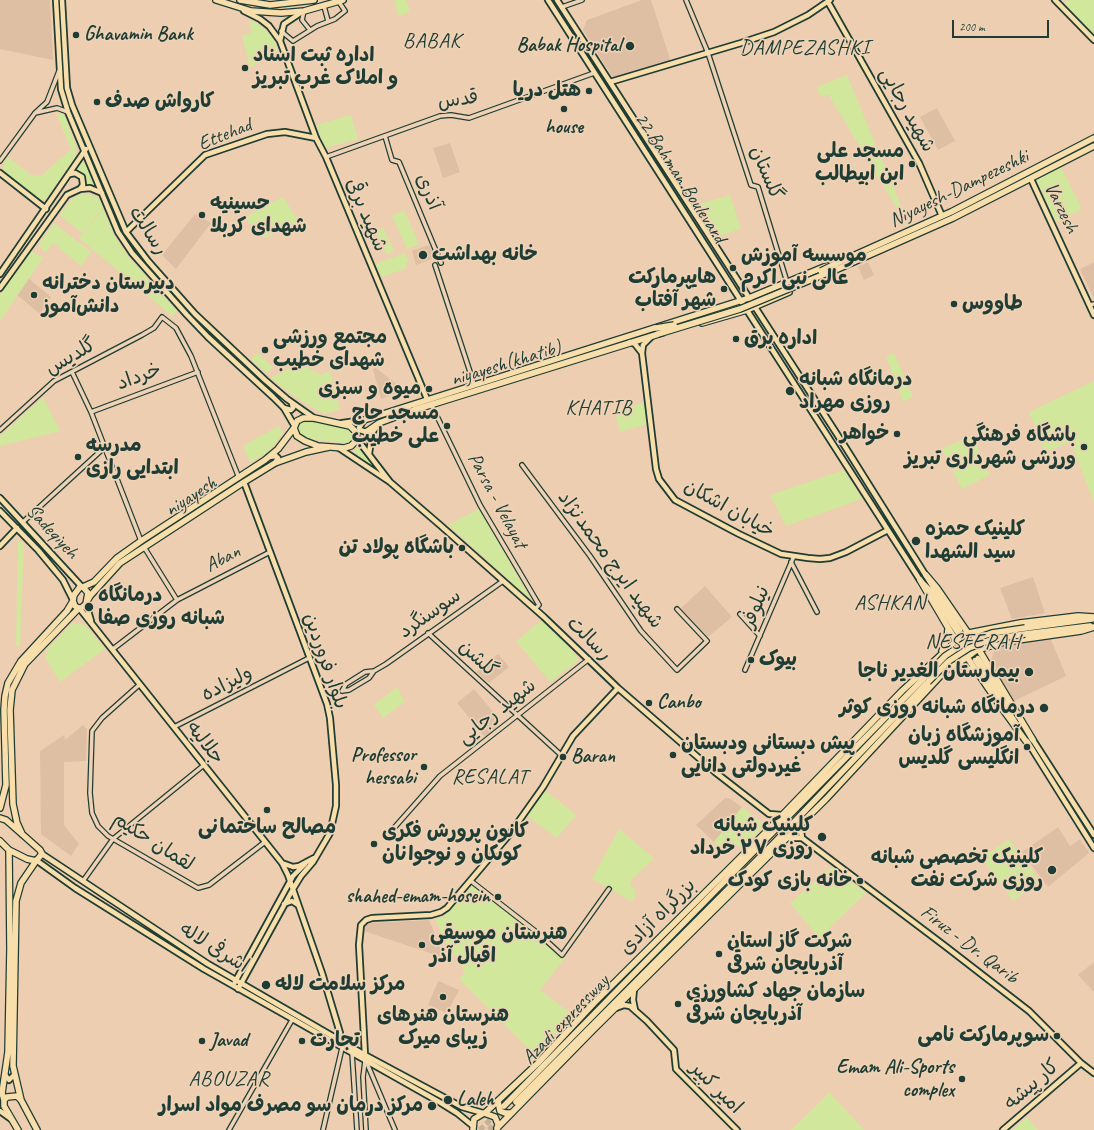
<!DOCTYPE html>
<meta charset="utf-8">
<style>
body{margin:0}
#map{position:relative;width:1094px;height:1130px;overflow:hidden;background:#eeceb1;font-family:Caveat,sans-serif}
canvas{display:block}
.scale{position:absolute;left:952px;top:20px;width:97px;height:18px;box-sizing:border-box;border:2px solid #1f3d34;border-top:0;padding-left:5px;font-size:12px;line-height:14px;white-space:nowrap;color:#1f3d34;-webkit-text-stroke:3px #eed2b5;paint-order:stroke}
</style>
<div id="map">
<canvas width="1094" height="1130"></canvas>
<div class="scale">200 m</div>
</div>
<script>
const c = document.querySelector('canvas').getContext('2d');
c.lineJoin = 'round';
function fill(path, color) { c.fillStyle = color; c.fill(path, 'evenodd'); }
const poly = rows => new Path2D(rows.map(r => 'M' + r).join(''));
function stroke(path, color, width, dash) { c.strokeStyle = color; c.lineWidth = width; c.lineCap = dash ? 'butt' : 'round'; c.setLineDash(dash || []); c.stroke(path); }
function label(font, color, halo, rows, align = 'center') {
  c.font = font + ' Caveat,"Playpen Sans Arabic",sans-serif'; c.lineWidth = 3.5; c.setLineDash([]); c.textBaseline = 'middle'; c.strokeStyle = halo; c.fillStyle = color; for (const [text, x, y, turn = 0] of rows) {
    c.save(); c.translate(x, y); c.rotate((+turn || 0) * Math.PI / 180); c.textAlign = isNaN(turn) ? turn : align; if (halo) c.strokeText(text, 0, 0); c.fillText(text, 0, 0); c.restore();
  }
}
fill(poly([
 [0,0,50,0,53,60,0,49],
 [642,0,651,0,671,62,613,78,583,30,587,20],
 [937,108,955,141,938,150,920,117],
 [450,143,460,172,443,178,433,148],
 [195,214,211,223,176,269,162,255],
 [429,245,435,258,416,265,412,251],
 [868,262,874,275,864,280,858,267],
 [1094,262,1094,299,1080,269],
 [28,278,51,297,40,314,16,294],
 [376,368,401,388,399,392,381,399,373,369],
 [1033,577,1045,613,1012,619,1000,588],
 [705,586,732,617,708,637,681,608],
 [1050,637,1066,676,1014,701,992,668,991,661,995,648],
 [498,654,509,667,489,683,476,672],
 [474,689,500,720,496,724,498,728,485,737,457,703],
 [83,725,87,729,86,761,64,762,64,825,79,844,71,856,41,834,40,751,64,735,65,740],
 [725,798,729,798,742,807,714,842,696,825],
 [1058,827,1070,846,1080,839,1089,853,1048,887,1022,852],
 [429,920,445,958,364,931,366,925,370,923],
 [1094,962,1094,992,1078,975],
 [438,981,459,990,447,1013,428,1005]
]), '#debfa3');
fill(poly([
 [394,0,406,0,410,12,398,16],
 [1069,0,1094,0,1094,35,1068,10,1064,2],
 [249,21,257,23,263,28,272,37,278,50,250,68,242,36,252,32],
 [847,75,913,235,828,94,821,97,817,87],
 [56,113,64,114,77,149,74,159,46,199,41,200,3,171,4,162,8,157,31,175,41,176,71,149],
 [351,115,358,139,325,148,316,125],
 [83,160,89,171,94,186,85,185,85,177,76,170],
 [1061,167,1082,209,1056,222,1036,180],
 [87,194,99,198,103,208,82,233,59,215,69,202,77,195],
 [730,195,741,229,716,237,695,205],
 [283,197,299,222,265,238,244,218],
 [103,209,115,237,128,256,177,311,172,316,79,238],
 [404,210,419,244,407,249,392,216],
 [54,223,91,252,81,266,53,243,46,252,39,247,39,244],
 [383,227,394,251,387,255,376,232],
 [31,251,43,258,0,321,0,295],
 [405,253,409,262,406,263,407,268,382,277,375,264],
 [257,353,273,367,267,373,251,360],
 [894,353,913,397,903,402,886,357],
 [299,363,321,375,330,371,340,409,324,414,295,397,271,378],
 [1094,381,1094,503,1071,442,1044,452,1029,412],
 [43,397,60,431,0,446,0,436],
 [645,402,647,424,620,432,615,411],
 [302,422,316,422,342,427,350,429,354,434,354,438,348,443,345,443,309,439,302,436,298,431,298,426],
 [279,426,283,433,275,444,264,455,250,462,243,446],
 [972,435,990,475,962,489,942,449],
 [359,445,379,472,353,451],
 [844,470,862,499,786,526,770,495],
 [479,509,532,601,448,525],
 [18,540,24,543,20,646,16,646],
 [542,620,567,643,579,660,550,682,516,641],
 [72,623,85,625,105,649,60,682,45,657,47,653,46,651],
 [397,687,405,702,383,718,374,705],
 [545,790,576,815,557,838,527,816],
 [742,807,760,821,761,829,741,848,733,842,723,852,714,842],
 [619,829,654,858,632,879,630,884,636,892,633,902,592,879],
 [1009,839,1040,881,1013,901,982,858],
 [832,867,866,893,819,938,790,903],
 [472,886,537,935,564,959,540,990,574,1016,535,1055,461,981,459,978,465,974,458,956,452,956,435,919,444,917],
 [829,1092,864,1130,791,1130,826,1096],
 [1027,1117,1038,1130,1012,1130]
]), '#d1e79c');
stroke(poly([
 [960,630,978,658],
 [957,632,975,660]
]), '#c5b198', 4.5, [4.5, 2]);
stroke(poly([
 [480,1130,502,1108],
 [489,1130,509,1109]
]), '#c5b198', 5.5, [5.5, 3]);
const minor = poly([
 [686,0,708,53,751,185,758,187,787,282],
 [324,6,328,21],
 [562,7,582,0],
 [304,11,302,20,310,30],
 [281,31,293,41,317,26,335,19,345,11,339,2],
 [59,71,47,102,35,113,57,108,68,112],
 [385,136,392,160,399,162,441,263],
 [326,157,440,116,451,115,469,118,594,73],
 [0,161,35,113],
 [435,265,474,384],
 [1090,305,1094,304],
 [72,372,91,412,141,541],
 [431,404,480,505,539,605,535,609],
 [91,412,198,372],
 [0,430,54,381,142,335,154,328,162,317,176,328,191,356,239,478],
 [522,465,590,556,641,631,677,670,707,641,677,609],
 [23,522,105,447],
 [144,547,177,600],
 [791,562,817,612],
 [740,614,760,636],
 [428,633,561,755],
 [113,649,177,600,270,552],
 [745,670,794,556],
 [139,685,102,718,92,731,90,793,92,813,98,826,108,836,198,888,209,885,265,842],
 [342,691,346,684,365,672,374,671,386,664,503,581],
 [342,691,349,690,369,678,374,671],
 [174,727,309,658],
 [394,828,440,776,589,659],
 [83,881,113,839,204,765],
 [471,881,539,934,562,955,609,889],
 [352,1053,357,1130],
 [365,1061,363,1077,366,1130],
 [366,1061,395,1130],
 [229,1130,292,1020],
 [323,1130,342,1048]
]);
const major = poly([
 [56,0,61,89,68,112,118,232,132,253,187,315,208,337,273,397,284,408,294,425],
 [62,0,67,88,72,105,126,232,148,261,195,314,265,380,287,399,314,418],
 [548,0,920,580,929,589,957,632],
 [557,0,844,445,960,630],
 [1055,0,1094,40],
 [828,2,919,163,942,216],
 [244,11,260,19,269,26,280,41,284,24,302,12],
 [280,41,316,138,326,157,427,399],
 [610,82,741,43,774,32,808,15,830,0],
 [0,173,46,209],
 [70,174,75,173,82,177,83,185,80,189],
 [1031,179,1094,315],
 [126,232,205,155,267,134,285,132,316,138],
 [0,274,86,149],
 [0,288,67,195,80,189,90,188,102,193],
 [651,337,643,345,642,353,656,469,659,479,675,500,739,534,781,554,808,558,820,559,830,558,846,552,888,530],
 [630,342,635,344,642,353],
 [284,408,291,410,293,408,292,403],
 [364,420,359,428,360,430,366,432],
 [342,423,364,420],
 [357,439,390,482],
 [339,448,390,482,440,525,544,617,618,688,715,772,769,814,782,815],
 [369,454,372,433,377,426],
 [269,457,276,456,278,458,275,463],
 [0,498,82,587],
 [0,511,38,550,63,580,73,600],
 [0,546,17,528],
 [86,604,91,621],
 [80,609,282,863,288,875,322,973,340,1033,337,1038],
 [978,658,1011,708],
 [975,660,1016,723],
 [1031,737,1094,835],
 [1027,741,1094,848],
 [800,824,802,838],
 [786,838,802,838,945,946,1029,1011,1081,1063,1094,1073],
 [42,854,208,964,365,1055,462,1107,483,1113],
 [36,860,75,888,204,969,441,1103,457,1113,473,1126],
 [282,863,293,867,299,866,314,858],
 [284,904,292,901,298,905],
 [235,982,293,876,305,864],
 [238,989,293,889,301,876,313,862,330,833,336,806,336,785,330,718,327,704,244,482],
 [634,989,633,1000,635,1010],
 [616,1008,624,1005,630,1006,647,1021,674,1050,676,1069,737,1130],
 [365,1055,359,945,361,925,366,920,372,918,431,915,441,912,447,908,509,835,543,787,573,736,618,688],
 [6,1076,9,1080,14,1075],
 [0,1111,11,1119],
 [1003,1130,1081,1063]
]);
const highway = poly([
 [216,0,251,11,281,13,304,11,343,0],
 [240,0,270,5,314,0],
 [833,271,953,218,1094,146],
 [702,323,747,310,789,292],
 [303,418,314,418,350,426,356,432,357,440,351,446,344,448,318,446,305,441,297,436,294,428,297,421,303,418],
 [364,420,749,298,824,267,835,264,951,212,1094,138],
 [366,432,379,423,414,410,662,333],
 [926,575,937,588,968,633],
 [920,580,956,641],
 [80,587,83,587,88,593,86,604,80,609,75,606,73,601,74,595,80,587],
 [83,587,94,582,117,558,141,541,265,460,278,449,294,428],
 [87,601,90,596,120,563,244,482,275,463,306,452,329,447],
 [1025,628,1092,619],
 [968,633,978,634,981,638,982,646,966,658,957,657,953,654,952,646,956,641,968,633],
 [969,633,1020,623,1078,616,1094,617],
 [1025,634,1090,626],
 [980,649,1004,642,1081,631,1094,627],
 [979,650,1033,740],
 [942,651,947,639,948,629],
 [967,657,1001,707,1028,744],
 [954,666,960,665,975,672],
 [0,808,6,785,4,710,5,696,8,683,21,661,67,611,73,601],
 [0,818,6,820,22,834,40,850,42,854,36,861,27,859,9,850,0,841],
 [22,834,17,823,13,804,10,710,12,690,25,664,79,608],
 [4,1100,2,1093,8,1052,10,949,9,850],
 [21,1100,13,1066,16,901,21,883,36,861],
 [498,1101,500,1111,505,1113,511,1113],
 [516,1102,775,842,928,682],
 [504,1106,923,679],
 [485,1113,538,1063,594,1003,765,833,902,691,955,642],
 [497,1128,592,1031,826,799,944,672,950,667,966,658],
 [18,1130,4,1106,4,1100,7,1097,17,1096,21,1100,37,1130],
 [473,1130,474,1119,484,1113,495,1117,498,1124,497,1130]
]);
stroke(minor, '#1f3d34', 6);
stroke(major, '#1f3d34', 8);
stroke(highway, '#1f3d34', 8);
stroke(minor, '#eed2b5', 3.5);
stroke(major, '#f8deab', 4.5);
stroke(highway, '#f8deab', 5.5);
const highwayBridge = poly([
 [821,271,835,264],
 [656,328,674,325],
 [658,334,740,309,837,269],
 [923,679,945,656,966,642,992,633,1025,628],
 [928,682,949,661,969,648,993,639,1025,634]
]);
stroke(highwayBridge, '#1f3d34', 8, []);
stroke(highwayBridge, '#f8deab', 5.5);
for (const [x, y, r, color] of [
 [76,35,4,"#1f3d34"],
 [630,46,5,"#1f3d34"],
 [245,68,4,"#1f3d34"],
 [589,91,4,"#1f3d34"],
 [97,102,4,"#1f3d34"],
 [564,109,4,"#1f3d34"],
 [912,164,4,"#1f3d34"],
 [202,215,4,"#1f3d34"],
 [423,255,5,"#1f3d34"],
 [733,268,4,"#1f3d34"],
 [724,289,4,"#1f3d34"],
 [34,295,4,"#1f3d34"],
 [954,304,4,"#1f3d34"],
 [736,339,4,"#1f3d34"],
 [265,350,4,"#1f3d34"],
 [429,389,4,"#1f3d34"],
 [790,391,5,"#1f3d34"],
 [447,426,4,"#1f3d34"],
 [897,434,4,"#1f3d34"],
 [1084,447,4,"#1f3d34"],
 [78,457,4,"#1f3d34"],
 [916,541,5,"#1f3d34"],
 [462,548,4,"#1f3d34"],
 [89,607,5,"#1f3d34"],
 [751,660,4,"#1f3d34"],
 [1029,672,5,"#1f3d34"],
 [649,703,4,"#1f3d34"],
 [1044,708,5,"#1f3d34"],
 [1027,747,4,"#1f3d34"],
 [673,755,4,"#1f3d34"],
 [563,757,4,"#1f3d34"],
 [424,767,4,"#1f3d34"],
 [267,810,4,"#1f3d34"],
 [822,837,5,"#1f3d34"],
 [374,844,4,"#1f3d34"],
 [1052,870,5,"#1f3d34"],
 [860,881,4,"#1f3d34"],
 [498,897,4,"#1f3d34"],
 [422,945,4,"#1f3d34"],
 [719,954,4,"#1f3d34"],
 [266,985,5,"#1f3d34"],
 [443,997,4,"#1f3d34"],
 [678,1004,4,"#1f3d34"],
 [1057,1036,4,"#1f3d34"],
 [202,1041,4,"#1f3d34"],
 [302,1041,4,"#1f3d34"],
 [962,1079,4,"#1f3d34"],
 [448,1100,5,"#1f3d34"],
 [432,1106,5,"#1f3d34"]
]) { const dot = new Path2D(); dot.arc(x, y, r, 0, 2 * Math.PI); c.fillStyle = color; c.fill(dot); stroke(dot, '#eed2b5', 1.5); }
label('bold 20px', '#1f3d34', '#eed2b5', [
 ["Ghavamin Bank",84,35],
 ["Babak Hospital",621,46,"right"],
 ["اداره ثبت اسناد",253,56],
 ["و املاک غرب تبریز",253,79],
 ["هتل دریا",581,91,"right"],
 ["کارواش صدف",105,102],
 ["house",564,128,"center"],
 ["مسجد علی",904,152,"right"],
 ["ابن ابیطالب",904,175,"right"],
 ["حسینیه",210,204],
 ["شهدای کربلا",210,227],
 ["خانه بهداشت",432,255],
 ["موسسه آموزش",741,256],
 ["عالی نبی اکرم",741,279],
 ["هایپرمارکت",716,278,"right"],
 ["شهر آفتاب",716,301,"right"],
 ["دبیرستان دخترانه",42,284],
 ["دانش‌آموز",42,307],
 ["طاووس",962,304],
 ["مجتمع ورزشی",273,338],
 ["شهدای خطیب",273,361],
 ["اداره برق",744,339],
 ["درمانگاه شبانه",799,380],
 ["روزی مهراد",799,403],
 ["میوه و سبزی",421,389,"right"],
 ["مسجد حاج",439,414,"right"],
 ["علی خطیب",439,437,"right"],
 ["خواهر",889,434,"right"],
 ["باشگاه فرهنگی",1076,436,"right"],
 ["ورزشی شهرداری تبریز",1076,459,"right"],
 ["مدرسه",86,446],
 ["ابتدایی رازی",86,469],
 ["کلینیک حمزه",925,530],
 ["سید الشهدا",925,553],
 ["باشگاه پولاد تن",454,548,"right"],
 ["درمانگاه",98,596],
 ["شبانه روزی صفا",98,619],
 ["بیوک",759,660],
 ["بیمارستان الغدیر ناجا",1020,672,"right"],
 ["Canbo",657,703],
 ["درمانگاه شبانه روزی کوثر",1035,708,"right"],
 ["آموزشگاه زبان",1019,736,"right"],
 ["انگلیسی گلدیس",1019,759,"right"],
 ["پیش دبستانی ودبستان",681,744],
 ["غیردولتی دانایی",681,767],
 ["Professor",416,756,"right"],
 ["hessabi",416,779,"right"],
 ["Baran",571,757],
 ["کلینیک شبانه",813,826,"right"],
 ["روزی ۲۷ خرداد",813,849,"right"],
 ["مصالح ساختمانی",267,828,"center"],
 ["کانون پرورش فکرى",382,832],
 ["کوىکان و نوجوانان",382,855],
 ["کلینیک تخصصی شبانه",1043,858,"right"],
 ["روزی شرکت نفت",1043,881,"right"],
 ["خانه بازی کودک",852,881,"right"],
 ["shahed-emam-hosein",490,897,"right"],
 ["هنرستان موسیقی",430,934],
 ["اقبال آذر",430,957],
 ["شرکت گاز استان",727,942],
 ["آذربایجان شرقی",727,965],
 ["مرکز سلامت لاله",275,985],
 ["سازمان جهاد کشاورزی",686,992],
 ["آذربایجان شرقی",686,1015],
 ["هنرستان هنرهای",443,1016,"center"],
 ["زیبای میرک",443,1039,"center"],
 ["سوپرمارکت نامی",1049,1036,"right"],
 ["Javad",210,1041],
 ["تجارت",310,1041],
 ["Emam Ali-Sports",954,1068,"right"],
 ["complex",954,1091,"right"],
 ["Laleh",457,1100],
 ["مرکز درمان سو مصرف مواد اسرار",423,1106,"right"]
], 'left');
label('20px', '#1f3d34', '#eed2b5', [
 ["قدس",458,100,-8],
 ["شهید رجایی",907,110,61],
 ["Ettehad",225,135,-22],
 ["گلستان",766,173,67],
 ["22 Bahman Boulevard",680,178,57],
 ["Niyayesh-Dampezeshki",959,189,-26],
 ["آذری",428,192,67],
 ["Varzesh",1061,208,64],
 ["شهید برقی",366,215,67],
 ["رسالت",148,231,57],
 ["گلدیس",71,357,-30],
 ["niyayesh(khatib)",506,364,-17],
 ["خرداد",139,377,-20],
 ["niyayesh",191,497,-33],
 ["Parsa - Velayat",497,501,62],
 ["خیابان اشکان",729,509,29],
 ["Sadeqiyeh",52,532,47],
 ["Aban",223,559,-27],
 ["شهید ایرج محمدنژاد",610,560,54],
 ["نیلوفر",756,607,-67],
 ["سوسنگرد",430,614,-35],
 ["رسالت",589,639,44],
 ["گلشن",478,659,43],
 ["بلوار فروردین",325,661,71],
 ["ولیزاده",227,684,-27],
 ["شهید رجایی",497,712,-38],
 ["جلالیه",205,743,52],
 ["لقمان حکیم",153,842,33],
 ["بزرگراه آزادی",658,917,-45],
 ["Firuz - Dr. Qarib",969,945,37],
 ["اشرفی لاله",214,948,32],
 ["Azadi expressway",566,1020,-46],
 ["کار پیشه",1032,1085,-41],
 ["امیر کبیر",716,1088,45]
]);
c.letterSpacing = '1px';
label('21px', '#1f3d34', '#eed2b5', [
 ["BABAK",432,41],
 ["DAMPEZASHKI",805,48],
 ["KHATIB",599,408],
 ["ASHKAN",890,603],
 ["NESFERAH",973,642],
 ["RESALAT",490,777],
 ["ABOUZAR",229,1079]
]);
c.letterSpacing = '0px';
</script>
